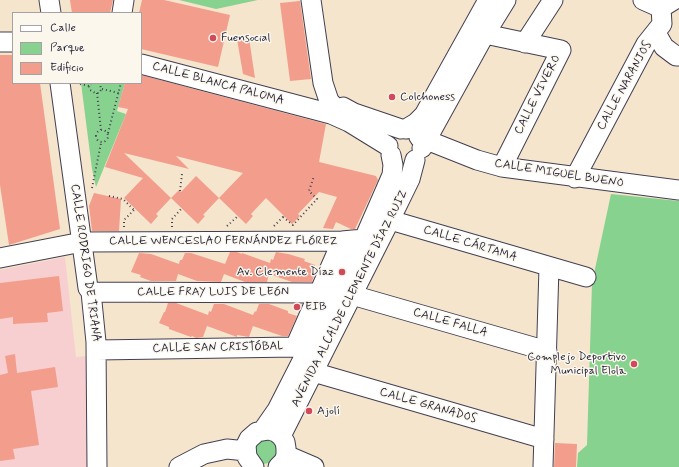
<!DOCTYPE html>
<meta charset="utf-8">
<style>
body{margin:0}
#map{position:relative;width:679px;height:467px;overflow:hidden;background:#f5e5cc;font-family:Mynerve,sans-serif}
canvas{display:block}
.legend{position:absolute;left:12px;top:12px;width:130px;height:72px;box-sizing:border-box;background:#fbf7ec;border:1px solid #a4a2a5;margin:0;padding:5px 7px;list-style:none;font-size:12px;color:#22223b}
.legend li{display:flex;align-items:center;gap:8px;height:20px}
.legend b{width:20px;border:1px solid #a4a2a5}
</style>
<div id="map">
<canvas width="679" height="467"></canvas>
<ul class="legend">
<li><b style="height:5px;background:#fff"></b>Calle</li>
<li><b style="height:11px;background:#88d28f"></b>Parque</li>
<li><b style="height:11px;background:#f39d8c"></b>Edificio</li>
</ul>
</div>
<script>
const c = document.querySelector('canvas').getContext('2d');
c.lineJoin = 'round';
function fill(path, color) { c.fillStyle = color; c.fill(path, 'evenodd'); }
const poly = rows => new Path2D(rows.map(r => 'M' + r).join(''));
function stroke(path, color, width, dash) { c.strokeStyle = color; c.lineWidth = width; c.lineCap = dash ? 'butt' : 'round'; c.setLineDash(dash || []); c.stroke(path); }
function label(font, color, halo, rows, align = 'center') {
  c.font = font + ' Mynerve,sans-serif'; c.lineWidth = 3; c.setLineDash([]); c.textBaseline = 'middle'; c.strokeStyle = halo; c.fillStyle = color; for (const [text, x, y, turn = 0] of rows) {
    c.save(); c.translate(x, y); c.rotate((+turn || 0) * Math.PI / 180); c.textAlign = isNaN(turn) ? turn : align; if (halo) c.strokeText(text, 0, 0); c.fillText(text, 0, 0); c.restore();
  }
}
fill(poly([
 [65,257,76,357,87,356,87,467,0,467,0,270]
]), '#f7cfd0');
fill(poly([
 [179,0,258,0,216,9],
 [81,83,125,83,117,111,126,114,96,187,92,169],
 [611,194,679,201,679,467,577,467,578,453,587,445,592,283],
 [260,439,273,440,279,451,272,462,264,464,257,460,254,445]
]), '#88d28f');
fill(poly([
 [70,0,113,0,110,13,72,13],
 [142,0,164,0,230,15,218,67,141,49,141,13,139,13],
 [300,1,311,79,290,81,280,3],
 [249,38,255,78,243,74,237,39],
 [0,55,13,55,13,83,40,83,60,229,9,245,0,185],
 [141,75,326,124,319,162,376,176,378,180,355,229,351,229,336,222,333,229,323,228,337,197,319,192,298,214,300,216,292,224,266,198,251,214,253,216,246,224,219,198,243,173,176,156,189,169,124,153,171,198,156,214,158,216,151,224,124,198,143,178,105,167,128,109,118,107,125,83,141,83],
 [196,176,219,198,203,215,205,216,198,224,171,198,179,190,181,192],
 [94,193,121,199,119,231,92,231,89,206],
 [230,252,237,252,242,254,242,253,270,263,271,259,273,260,276,252,288,254,305,259,304,261,315,265,312,274,314,275,312,282,292,282,269,274,267,282,245,282,224,274,221,282,197,281,178,274,176,281,151,281,140,277,141,275,131,272,139,253,151,254,179,264,180,260,182,260,185,253,191,253,225,264],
 [59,276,63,311,47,313,48,322,13,324,13,317,0,319,0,283],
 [168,303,176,303,208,315,209,311,211,312,214,304,224,304,253,315,255,311,256,312,259,304,269,304,288,311,288,313,297,316,288,336,282,336,253,326,249,337,237,335,237,337,207,326,203,337,196,338,192,336,191,337,169,329,169,327,159,323,164,312,165,312],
 [15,354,17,373,55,367,58,387,31,391,39,445,13,449,15,459,0,461,0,375,8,373,5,356],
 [555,443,577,444,576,467,554,467]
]), '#f39d8c');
const minor = poly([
 [49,0,51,13],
 [311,0,323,83,329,101,349,122,388,146],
 [643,0,661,8],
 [122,13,124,0],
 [656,33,664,47,676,56,679,56],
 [485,34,561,50,502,167],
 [0,42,13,42],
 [525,43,553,0],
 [141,64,331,114,349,122],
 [60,83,88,288,91,292,96,342,97,467],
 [343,107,354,113,401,129],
 [406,129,416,123,424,115,488,0],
 [419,137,477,160,502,167,679,190],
 [422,148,485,34,506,0],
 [575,178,646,44,662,24,661,8,674,0],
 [390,220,586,277],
 [0,258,82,242,342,241,364,239],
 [91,292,319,293,329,295],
 [352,295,547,351],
 [97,350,295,347,342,241],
 [313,372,544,439],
 [263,430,277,410,364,239,392,175,393,165,391,155],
 [281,436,390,220,410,179,415,160],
 [286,455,314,467],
 [179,467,204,454,227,449,246,451],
 [254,467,247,457,246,445,249,439,257,432,269,430,276,432,281,436,285,442,286,448,286,455,284,461,278,467],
 [543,467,549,267]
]);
stroke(minor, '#423f51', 21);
stroke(poly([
 [91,83,89,86,90,90,95,93,99,93,101,90,100,83],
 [80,84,89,86],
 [102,89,119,93],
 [97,93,101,130],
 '96 136a6 6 0 1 1 12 0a6 6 0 1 1-12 0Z',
 [108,133,121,83],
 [92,188,101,143],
 [180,191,182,174],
 [109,196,123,199,134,210],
 [283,217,293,225,317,199,309,191,314,176],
 [227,226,238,216],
 [274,226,284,216],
 [124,227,124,220,135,209],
 [172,227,172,219,182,208]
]), '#423f51', 2, [1, 3]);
stroke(minor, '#fff', 19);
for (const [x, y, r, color] of [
 [213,38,4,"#d1495b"],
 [392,97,4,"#d1495b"],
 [342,272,4,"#d1495b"],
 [297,307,4,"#d1495b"],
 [634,364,4,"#d1495b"],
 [309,411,4,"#d1495b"]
]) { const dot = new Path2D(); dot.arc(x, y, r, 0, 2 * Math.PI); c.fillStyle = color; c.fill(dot); stroke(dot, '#fbf7ec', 1.5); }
label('12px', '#22223b', '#fbf7ec', [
 ["Fuensocial",221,38],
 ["Colchoness",400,97],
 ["Av. Clemente Díaz",334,272,"right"],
 ["EIB",305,307],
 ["Complejo Deportivo",626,357,"right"],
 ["Municipal Elola",626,371,"right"],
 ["Ajolí",317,411]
], 'left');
label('12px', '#22223b', '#fbf7ec', [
 ["CALLE BLANCA PALOMA",218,84,15],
 ["CALLE NARANJOS",625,86,-61],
 ["CALLE VIVERO",538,95,-63],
 ["CALLE MIGUEL BUENO",559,174,9],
 ["CALLE WENCESLAO FERNÁNDEZ FLÓREZ",223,241],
 ["CALLE CÁRTAMA",470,244,17],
 ["CALLE RODRIGO DE TRIANA",85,263,82],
 ["CALLE FRAY LUIS DE LEÓN",213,292],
 ["AVENIDA ALCALDE CLEMENTE DÍAZ RUIZ",350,299,-63],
 ["CALLE FALLA",450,323,16],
 ["CALLE SAN CRISTÓBAL",218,348,-1],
 ["CALLE GRANADOS",428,406,16]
]);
</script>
